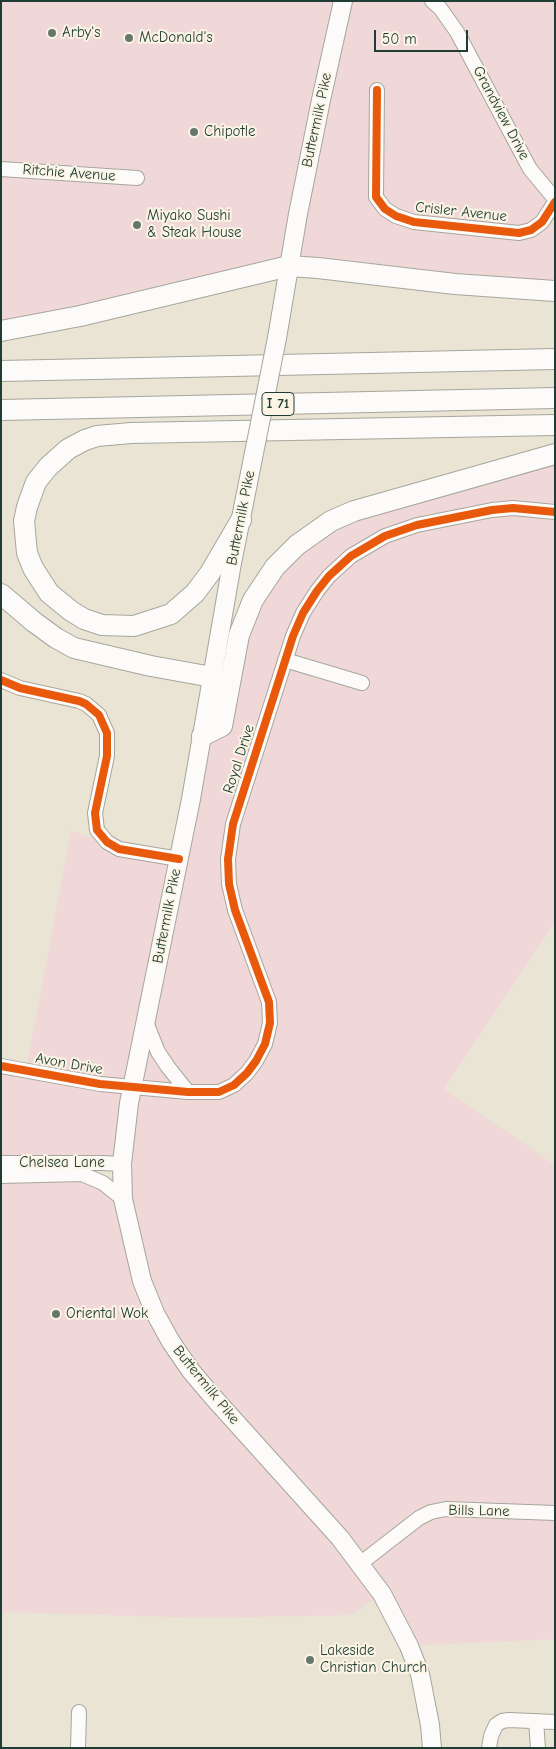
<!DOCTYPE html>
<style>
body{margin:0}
#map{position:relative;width:556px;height:1749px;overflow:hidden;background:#eae4d5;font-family:"Comic Neue",sans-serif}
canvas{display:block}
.frame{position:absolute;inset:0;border:2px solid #1f3d34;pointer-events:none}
.scale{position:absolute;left:374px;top:30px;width:94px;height:22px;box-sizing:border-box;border:2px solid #1f3d34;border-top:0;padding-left:6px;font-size:15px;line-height:18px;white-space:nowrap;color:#1f3d34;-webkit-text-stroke:4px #fcf5e5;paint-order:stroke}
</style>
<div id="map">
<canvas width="556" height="1749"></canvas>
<div class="frame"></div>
<div class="scale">50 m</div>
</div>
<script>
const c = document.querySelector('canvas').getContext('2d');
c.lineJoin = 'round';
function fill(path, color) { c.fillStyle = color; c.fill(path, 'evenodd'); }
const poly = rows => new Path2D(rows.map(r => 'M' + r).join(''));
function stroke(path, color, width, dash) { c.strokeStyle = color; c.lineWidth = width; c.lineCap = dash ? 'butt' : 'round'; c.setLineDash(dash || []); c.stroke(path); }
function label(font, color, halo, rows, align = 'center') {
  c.font = font + ' "Comic Neue",sans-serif'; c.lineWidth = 4; c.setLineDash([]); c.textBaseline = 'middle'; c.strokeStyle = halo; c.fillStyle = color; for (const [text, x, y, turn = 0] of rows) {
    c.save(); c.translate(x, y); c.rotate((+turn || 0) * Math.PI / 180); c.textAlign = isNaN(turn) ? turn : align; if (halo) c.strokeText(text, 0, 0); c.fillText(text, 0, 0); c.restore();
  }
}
fill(poly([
 [1,1,555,1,555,294,289,266,1,331],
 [555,454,555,921,444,1089,555,1165,555,1639,409,1646,382,1594,351,1615,206,1618,1,1612,1,1176,82,1174,122,1199,122,1165,1,1163,1,1066,26,1070,71,831,107,842,179,859,191,799,246,615,312,533]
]), '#f0d8d8');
const minor = poly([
 [432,1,440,8,457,32,530,169,555,199],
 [377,90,376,197,385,209,396,216,414,222,519,233,531,230,542,222,555,202],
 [1,169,137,178],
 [285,660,362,683],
 [1,680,20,688,79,701,86,704,99,715,107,733,107,756,95,813,97,830,107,842,119,849,179,859],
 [146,1022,158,1052,168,1067,188,1092],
 [1,1066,100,1084,188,1092,219,1092,234,1085,247,1073,256,1061,265,1044,270,1023,269,1002,235,910,229,884,228,859,233,824,293,636,303,613,317,591,329,576,351,556,385,536,417,525,492,510,513,508,555,512],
 [1,1163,102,1163,122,1164],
 [1,1176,82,1174,103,1183,123,1199],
 [361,1563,419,1518,431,1512,446,1509,555,1513],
 [536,1721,538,1748],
 [78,1748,79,1712],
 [489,1748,491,1736,496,1725,502,1721,509,1720,555,1722]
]);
const major = poly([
 [277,338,298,214,321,100,343,1],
 [254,453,232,563,191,799,129,1103,122,1164,123,1199,142,1281,155,1313,171,1342,191,1371,213,1397,340,1538,382,1594,409,1646,420,1674,430,1725,432,1748]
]);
const highway = poly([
 [1,331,80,316,289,266,318,268,455,284,555,291],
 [1,371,555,359],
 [1,410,555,398],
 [241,520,210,573,195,593,171,614,134,626,102,625,84,619,71,611,49,593,33,568,27,553,24,521,27,507,36,482,48,467,68,449,85,440,97,436,131,433,555,425],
 [1,594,34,622,56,638,74,648,151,666,212,677],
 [202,736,222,726,239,635,253,600,275,567,297,545,331,521,354,511,555,454]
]);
stroke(minor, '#a6a69c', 16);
stroke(major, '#a6a69c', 20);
stroke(highway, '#a6a69c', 22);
stroke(minor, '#fcfbf9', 14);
stroke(major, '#fcfbf9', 18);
stroke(highway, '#fcfbf9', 20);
const majorBridge = poly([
 [254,453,277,338]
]);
stroke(majorBridge, '#a6a69c', 20, []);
stroke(majorBridge, '#fcfbf9', 18);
stroke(poly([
 [377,90,376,197,385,209,396,216,414,222,519,233,531,230,542,222,555,202],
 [1,680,20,688,79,701,86,704,99,715,107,733,107,756,95,813,97,830,107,842,119,849,179,859],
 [1,1066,100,1084,188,1092,219,1092,234,1085,247,1073,256,1061,265,1044,270,1023,269,1002,235,910,229,884,228,859,233,824,293,636,303,613,317,591,329,576,351,556,385,536,417,525,492,510,513,508,555,512]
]), '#e8590c', 8);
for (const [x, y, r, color] of [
 [52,33,5,"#66776c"],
 [129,38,5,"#66776c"],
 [194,132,5,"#66776c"],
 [137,225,5,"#66776c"],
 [56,1314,5,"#66776c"],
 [310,1660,5,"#66776c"]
]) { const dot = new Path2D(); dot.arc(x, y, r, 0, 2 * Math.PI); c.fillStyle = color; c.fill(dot); stroke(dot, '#fcf5e5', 2); }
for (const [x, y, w] of [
 [278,404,32]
]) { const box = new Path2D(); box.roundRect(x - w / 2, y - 11.5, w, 23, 4); c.fillStyle = '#fcf5e5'; c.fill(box); stroke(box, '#1f3d34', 1); }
label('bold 14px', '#1f3d34', null, [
 ["I 71",278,404]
]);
label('15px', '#1f3d34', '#fcf5e5', [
 ["Arby's",62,33],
 ["McDonald's",139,38],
 ["Chipotle",204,132],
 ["Miyako Sushi",147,216],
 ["& Steak House",147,233],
 ["Oriental Wok",66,1314],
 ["Lakeside",320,1651],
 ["Christian Church",320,1668]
], 'left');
label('15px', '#1f3d34', '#fcf5e5', [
 ["Grandview Drive",501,113,62],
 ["Buttermilk Pike",317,120,-78],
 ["Ritchie Avenue",69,173,4],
 ["Crisler Avenue",461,212,6],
 ["Buttermilk Pike",241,518,-79],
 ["Royal Drive",239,759,-72],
 ["Buttermilk Pike",167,916,-79],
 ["Avon Drive",69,1064,10],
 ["Chelsea Lane",62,1163],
 ["Buttermilk Pike",206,1385,51],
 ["Bills Lane",479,1511,1]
]);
</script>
